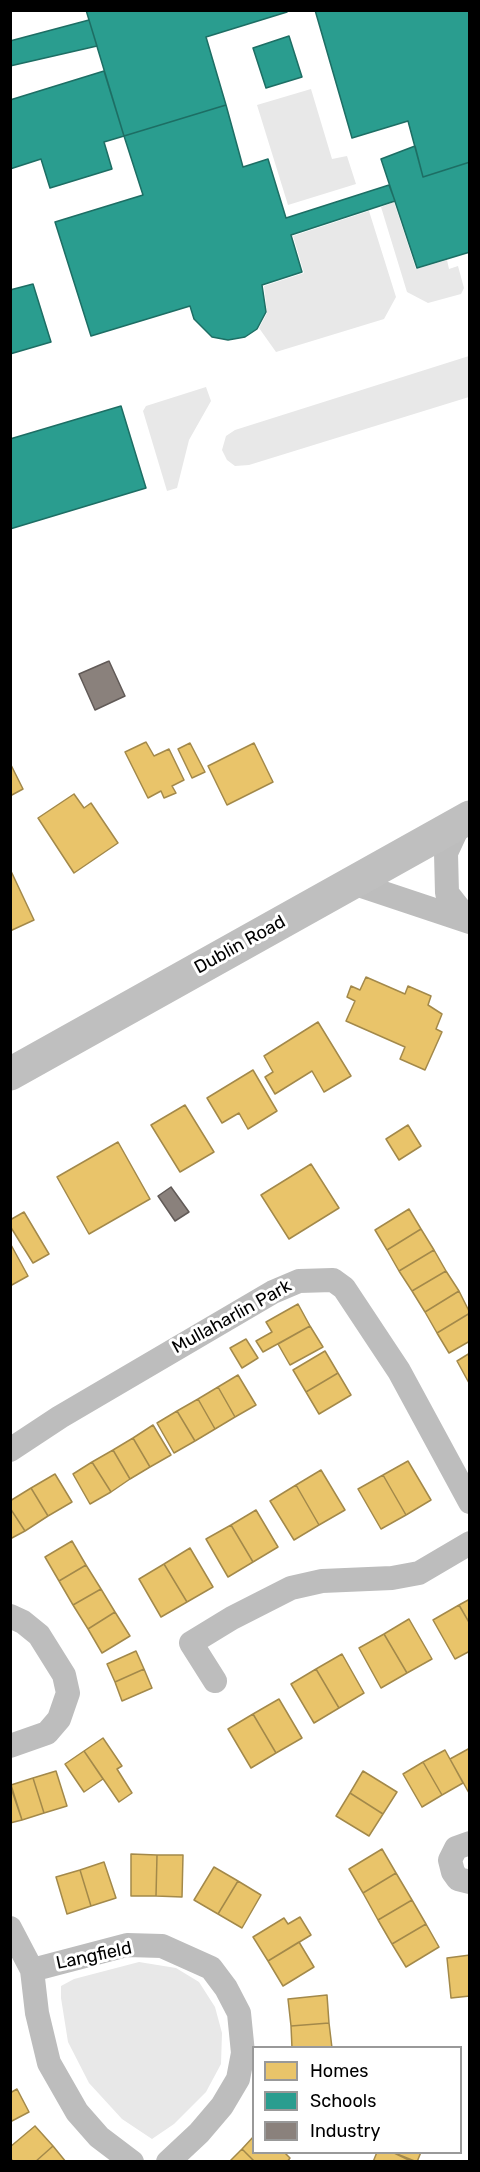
<!DOCTYPE html>
<style>
body{margin:0}
#map{position:relative;width:480px;height:2172px;overflow:hidden;background:#fff;font-family:Rubik,sans-serif}
canvas{display:block}
.frame{position:absolute;inset:0;border:12px solid #000;pointer-events:none}
.legend{position:absolute;left:252px;top:2046px;width:210px;height:108px;box-sizing:border-box;background:#fff;border:2px solid #999;margin:0;padding:8px 10px;list-style:none;font-size:18px;color:#000}
.legend li{display:flex;align-items:center;gap:12px;height:30px}
.legend b{width:30px;border:2px solid #999}
</style>
<div id="map">
<canvas width="480" height="2172"></canvas>
<div class="frame"></div>
<ul class="legend">
<li><b style="height:16px;background:#e9c46a"></b>Homes</li>
<li><b style="height:16px;background:#2a9d8f"></b>Schools</li>
<li><b style="height:16px;background:#8a817c"></b>Industry</li>
</ul>
</div>
<script>
const c = document.querySelector('canvas').getContext('2d');
c.lineJoin = 'round';
function fill(path, color) { c.fillStyle = color; c.fill(path, 'evenodd'); }
const poly = rows => new Path2D(rows.map(r => 'M' + r).join(''));
function stroke(path, color, width, dash) { c.strokeStyle = color; c.lineWidth = width; c.lineCap = dash ? 'butt' : 'round'; c.setLineDash(dash || []); c.stroke(path); }
function label(font, color, halo, rows, align = 'center') {
  c.font = font + ' Rubik,sans-serif'; c.lineWidth = 6; c.setLineDash([]); c.textBaseline = 'middle'; c.strokeStyle = halo; c.fillStyle = color; for (const [text, x, y, turn = 0] of rows) {
    c.save(); c.translate(x, y); c.rotate((+turn || 0) * Math.PI / 180); c.textAlign = isNaN(turn) ? turn : align; if (halo) c.strokeText(text, 0, 0); c.fillText(text, 0, 0); c.restore();
  }
}
fill(poly([
 [311,89,332,159,347,156,356,184,288,205,257,105],
 [394,202,416,269,447,260,449,269,458,266,464,288,461,294,428,303,407,292,381,207],
 [369,211,396,297,384,319,276,352,259,328,267,313,264,286,304,273,293,236],
 [469,356,469,397,249,465,235,466,227,460,222,450,226,436,235,430],
 [206,387,211,401,189,440,177,488,167,491,143,411,146,406],
 [139,1962,176,1968,199,1982,215,2007,222,2033,221,2064,206,2092,174,2124,152,2139,122,2119,89,2083,68,2042,61,1998,61,1986,74,1979]
]), '#e8e8e8');
const homes = poly([
 [146,742,154,756,169,749,184,780,172,786,176,793,164,798,161,791,148,798,125,752,146,742],
 [190,743,205,772,192,778,178,749,190,743],
 [254,743,273,782,227,805,208,766,254,743],
 [10,763,23,789,10,796,10,763],
 [74,794,84,808,91,803,118,843,74,873,38,818,74,794],
 [10,869,34,920,10,931,10,869],
 [366,977,405,994,408,986,431,996,428,1005,442,1014,436,1029,442,1032,425,1070,400,1059,405,1047,346,1021,355,1001,347,997,351,986,360,990,366,977],
 [318,1022,351,1076,324,1092,312,1071,275,1094,265,1077,273,1072,264,1056,318,1022],
 [253,1070,277,1111,248,1129,239,1113,222,1123,207,1098,253,1070],
 [185,1105,214,1152,180,1172,151,1125,185,1105],
 [408,1125,421,1146,399,1160,386,1139,408,1125],
 [118,1142,150,1199,89,1234,57,1177,118,1142],
 [311,1164,339,1208,289,1239,261,1195,311,1164],
 [409,1209,421,1229,387,1250,375,1230,409,1209],
 [24,1212,49,1254,33,1263,10,1226,10,1220,24,1212],
 [421,1229,434,1250,399,1271,387,1250,421,1229],
 [10,1243,28,1276,10,1286,10,1243],
 [434,1250,446,1271,412,1291,399,1271,434,1250],
 [446,1271,459,1291,425,1312,412,1291,446,1271],
 [459,1291,470,1313,437,1333,425,1312,459,1291],
 [298,1304,310,1326,263,1352,256,1341,272,1332,266,1322,298,1304],
 [470,1313,470,1341,449,1353,437,1333,470,1313],
 [310,1326,323,1347,290,1365,278,1344,310,1326],
 [246,1339,258,1358,242,1368,230,1348,246,1339],
 [325,1351,338,1373,306,1392,293,1370,325,1351],
 [470,1353,470,1382,469,1383,457,1361,470,1353],
 [338,1373,351,1395,319,1414,306,1392,338,1373],
 [238,1375,256,1405,235,1417,218,1387,238,1375],
 [218,1387,235,1417,215,1429,198,1399,218,1387],
 [198,1399,215,1429,195,1441,177,1411,198,1399],
 [177,1411,195,1441,174,1453,157,1423,177,1411],
 [153,1425,171,1455,150,1467,133,1438,153,1425],
 [133,1438,150,1467,130,1479,113,1450,133,1438],
 [113,1450,130,1479,111,1492,92,1462,113,1450],
 [408,1461,431,1500,406,1515,383,1475,408,1461],
 [92,1462,111,1492,90,1504,73,1474,92,1462],
 [321,1470,345,1510,319,1525,296,1485,321,1470],
 [55,1474,72,1502,48,1516,31,1488,55,1474],
 [383,1475,406,1515,381,1529,358,1489,383,1475],
 [296,1485,319,1525,294,1540,270,1501,296,1485],
 [31,1488,48,1516,25,1531,10,1508,10,1501,31,1488],
 [10,1508,25,1531,10,1539,10,1508],
 [256,1510,278,1547,253,1562,231,1525,256,1510],
 [231,1525,253,1562,228,1577,206,1539,231,1525],
 [72,1541,86,1565,59,1581,45,1557,72,1541],
 [190,1548,213,1587,187,1602,164,1564,190,1548],
 [164,1564,187,1602,161,1617,139,1579,164,1564],
 [86,1565,101,1589,73,1605,59,1581,86,1565],
 [101,1589,115,1612,88,1629,73,1605,101,1589],
 [470,1599,470,1624,459,1605,470,1599],
 [459,1605,470,1624,470,1651,455,1659,433,1620,459,1605],
 [115,1612,130,1636,102,1653,88,1629,115,1612],
 [409,1619,432,1659,407,1673,384,1634,409,1619],
 [384,1634,407,1673,381,1688,359,1648,384,1634],
 [136,1651,144,1669,115,1682,107,1664,136,1651],
 [342,1654,364,1693,339,1708,316,1669,342,1654],
 [144,1669,152,1688,122,1701,115,1682,144,1669],
 [316,1669,339,1708,314,1723,291,1684,316,1669],
 [279,1699,302,1738,276,1753,253,1714,279,1699],
 [253,1714,276,1753,251,1768,228,1729,253,1714],
 [103,1738,122,1766,117,1769,132,1793,119,1802,84,1751,103,1738],
 [470,1748,470,1792,469,1793,450,1759,470,1748],
 [445,1750,463,1783,442,1795,423,1762,445,1750],
 [84,1751,103,1779,84,1792,65,1764,84,1751],
 [423,1762,442,1795,422,1807,403,1774,423,1762],
 [56,1771,67,1806,44,1813,33,1778,56,1771],
 [363,1771,397,1792,383,1814,350,1793,363,1771],
 [33,1778,44,1813,22,1820,11,1785,33,1778],
 [10,1785,22,1820,10,1823,10,1785],
 [350,1793,383,1814,369,1836,336,1816,350,1793],
 [382,1849,396,1873,363,1893,349,1869,382,1849],
 [131,1854,157,1855,156,1896,131,1896,131,1854],
 [157,1855,183,1855,182,1897,156,1896,157,1855],
 [104,1862,116,1898,91,1906,80,1870,104,1862],
 [214,1867,238,1881,218,1914,194,1900,214,1867],
 [80,1870,91,1906,67,1914,56,1877,80,1870],
 [396,1873,412,1900,378,1920,363,1893,396,1873],
 [238,1881,261,1895,242,1928,218,1914,238,1881],
 [412,1900,426,1924,392,1944,378,1920,412,1900],
 [300,1917,311,1935,268,1961,253,1937,284,1918,288,1924,300,1917],
 [426,1924,439,1947,406,1967,392,1944,426,1924],
 [299,1942,314,1967,283,1986,268,1961,299,1942],
 [470,1955,470,1996,451,1998,447,1958,470,1955],
 [327,1995,329,2023,291,2026,288,1999,327,1995],
 [329,2023,332,2048,292,2048,291,2026,329,2023],
 [17,2089,29,2112,10,2122,10,2093,17,2089],
 [35,2126,53,2146,35,2162,14,2162,10,2158,10,2147,35,2126],
 [254,2136,254,2152,284,2152,290,2158,287,2162,255,2162,242,2149,254,2136],
 [53,2146,66,2162,35,2162,53,2146],
 [242,2149,255,2162,229,2162,242,2149],
 [377,2152,392,2152,413,2162,373,2162,377,2152],
 [392,2152,421,2152,417,2162,392,2152]
]);
fill(homes, '#e9c46a');
stroke(homes, '#a3894a', 1.5);
const schools = poly([
 [86,10,287,10,287,12,206,37,226,105,124,136,86,10],
 [315,10,470,10,470,162,423,177,408,121,352,138,315,10],
 [89,20,97,46,10,66,10,41,89,20],
 [289,36,302,77,266,88,253,48,289,36],
 [104,71,124,136,104,142,112,169,50,188,41,159,10,169,10,100,104,71],
 [226,105,243,167,268,159,286,218,389,185,395,201,291,235,302,272,262,285,266,312,257,329,245,337,228,340,212,337,194,319,190,306,91,336,55,222,143,195,124,136,226,105],
 [415,146,423,177,470,162,470,252,417,268,381,159,415,146],
 [33,284,51,342,10,354,10,290,33,284],
 [121,406,146,488,10,529,10,439,121,406]
]);
fill(schools, '#2a9d8f');
stroke(schools, '#1d6e64', 1.5);
const industry = poly([
 [109,661,125,696,95,710,79,674,109,661],
 [171,1187,189,1212,175,1221,158,1196,171,1187]
]);
fill(industry, '#8a817c');
stroke(industry, '#615a57', 1.5);
stroke(poly([
 [460,823,446,853,447,893,469,921],
 [353,883,470,922],
 [10,1450,60,1417,273,1292,299,1281,333,1280,344,1288,399,1371,470,1502],
 [10,1616,23,1622,39,1635,64,1675,68,1693,59,1719,47,1733,10,1746],
 [215,1681,191,1643,232,1618,291,1588,322,1581,392,1578,419,1573,470,1543],
 [470,1843,456,1848,450,1860,453,1872,458,1879,470,1882],
 [10,1928,32,1970,37,2013,49,2063,77,2112,99,2137,132,2162],
 [32,1970,127,1945,162,1946,211,1968,226,1988,239,2013,243,2053,238,2079,222,2106,199,2133,168,2162]
]), '#bdbdbd', 24);
stroke(poly([
 [10,1074,470,817]
]), '#bfbfbf', 33);
label('18px', '#000', '#fff', [
 ["Dublin Road",240,945,-29],
 ["Mullaharlin Park",232,1317,-29],
 ["Langfield",94,1956,-12]
]);
</script>
